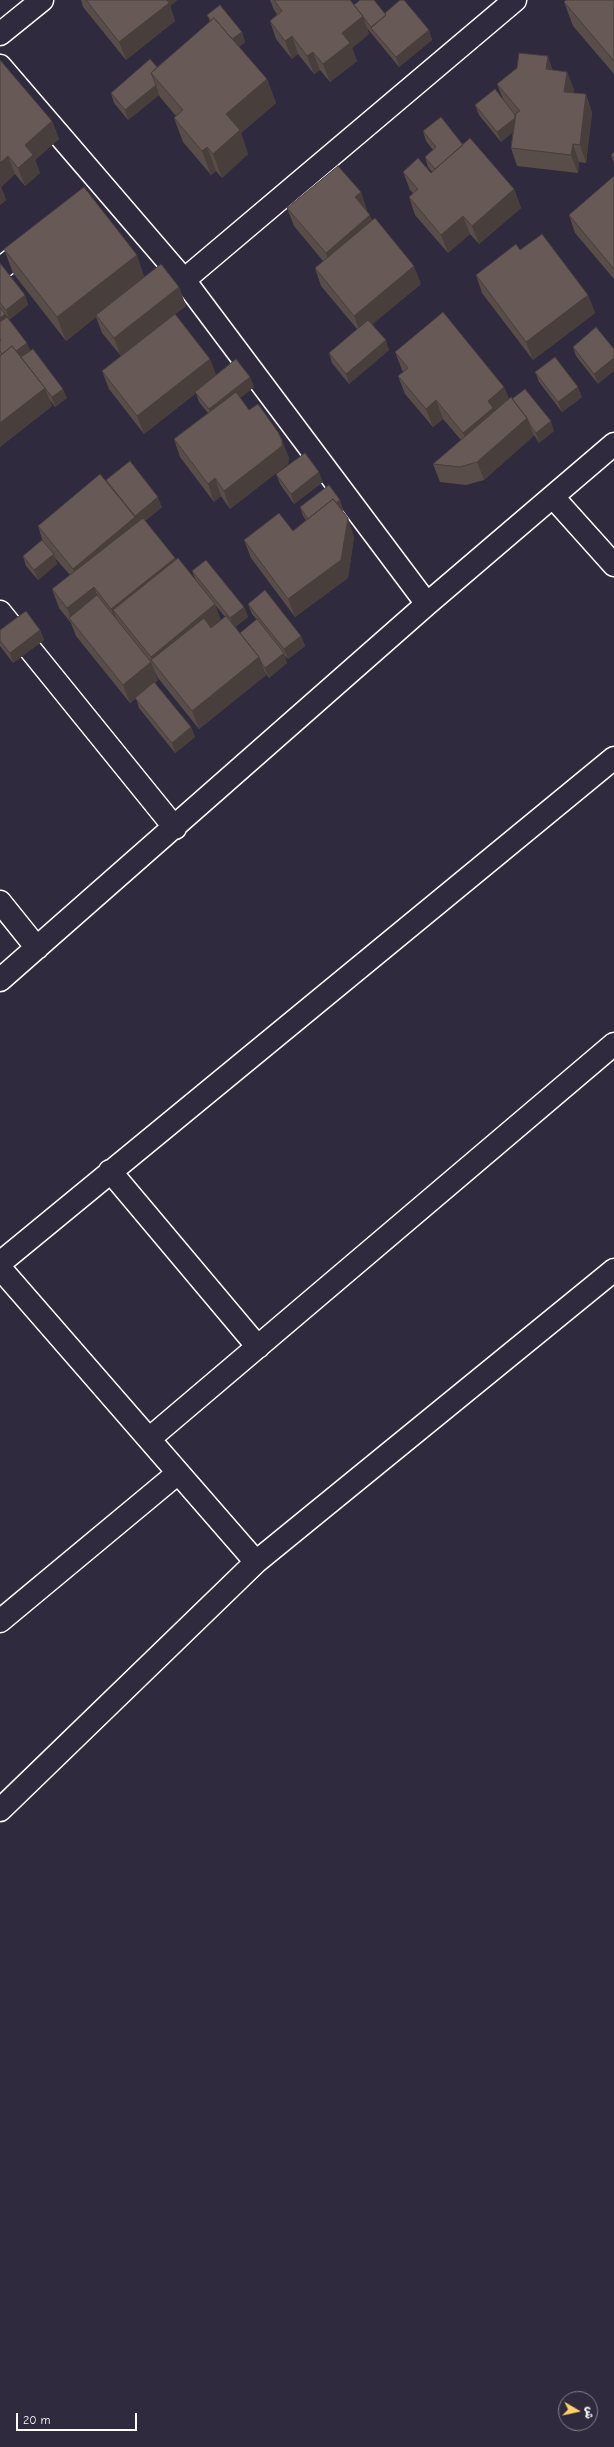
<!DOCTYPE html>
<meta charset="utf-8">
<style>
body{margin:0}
#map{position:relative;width:614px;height:2447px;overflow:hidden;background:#2f2a3d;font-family:"Comic Neue","Playpen Sans Arabic",sans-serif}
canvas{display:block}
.north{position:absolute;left:558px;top:2391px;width:40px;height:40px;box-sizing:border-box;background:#2f2a3d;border:1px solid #827f8b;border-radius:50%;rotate:99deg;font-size:11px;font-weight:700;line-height:16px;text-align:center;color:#fff}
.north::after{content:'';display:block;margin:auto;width:14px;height:18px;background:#ffd166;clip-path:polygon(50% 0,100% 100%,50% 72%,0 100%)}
.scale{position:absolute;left:16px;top:2413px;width:121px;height:18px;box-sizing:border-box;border:2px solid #fff;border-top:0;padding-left:5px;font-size:12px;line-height:14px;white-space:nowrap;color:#fff;-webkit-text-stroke:3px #2f2a3d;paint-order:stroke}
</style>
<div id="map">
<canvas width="614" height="2447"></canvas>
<div class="north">ش</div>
<div class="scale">20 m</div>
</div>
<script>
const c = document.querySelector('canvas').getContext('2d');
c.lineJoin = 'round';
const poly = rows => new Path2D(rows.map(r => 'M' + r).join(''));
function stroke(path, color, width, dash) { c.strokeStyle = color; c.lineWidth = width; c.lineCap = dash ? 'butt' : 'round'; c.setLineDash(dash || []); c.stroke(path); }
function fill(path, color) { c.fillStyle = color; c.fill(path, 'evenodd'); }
const minor = poly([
 [0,34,42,0],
 [0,66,184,280,427,604],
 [0,269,32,244],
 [184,280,515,0],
 [553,497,614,565],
 [0,612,175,828],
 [0,902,37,948],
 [0,980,427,604,614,444],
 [110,1171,258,1347],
 [0,1263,614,758],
 [0,1268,256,1562],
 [149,1439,614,1044],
 [0,1621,178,1473],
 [0,1810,256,1562,614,1270]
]);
stroke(minor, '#fff', 25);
stroke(minor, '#2f2a3d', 22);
fill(poly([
 [81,0,177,0,170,6,175,21,126,60,83,7],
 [270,0,350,0,354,5,385,14,429,30,432,40,399,67,367,28,369,34,352,48,357,61,330,82,320,70,314,74,298,54,292,59,276,39,270,21,277,14,274,10],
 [614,0,614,74,573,26,564,2],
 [207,15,242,32,245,42,239,47,267,79,276,103,241,133,248,154,222,178,216,171,211,175,183,142,174,118,176,116,160,97,159,95,128,120,114,103,111,93,157,67,210,22],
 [0,60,52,121,59,139,35,160,40,173,25,186,15,174,1,187,6,200,0,205],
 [517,68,553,70,567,72,574,90,573,93,586,94,592,113,586,163,579,162,578,173,517,166,511,148,513,132,501,142,479,115,475,105,503,99,497,84],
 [423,131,463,145,514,189,521,208,479,244,470,234,448,253,415,215,409,197,413,193,410,190,403,172,431,173,432,172,428,167,425,157,433,150,426,141],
 [614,152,614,163,611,155],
 [614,176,614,279,575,233,569,215],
 [361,192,367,211,372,220,421,284,372,324,389,350,349,384,332,363,329,353,357,329,321,286,315,268,323,261,294,226,287,208],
 [4,249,144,276,179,287,186,306,175,314,210,359,216,375,250,377,254,387,240,398,249,410,289,458,288,464,230,509,221,496,214,502,180,457,174,439,208,413,199,402,196,393,144,434,109,389,102,371,121,356,102,333,96,317,66,341,13,273],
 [520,250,588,295,595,313,533,360,482,293,476,275],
 [0,263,25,295,28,305,9,320,5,314,6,318,67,398,55,407,49,399,52,406,0,447],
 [596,327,598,384,576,356,573,347],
 [395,352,504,387,509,399,512,399,554,431,539,443,534,435,484,480,466,485,440,482,433,464,461,440,443,419,433,427,405,394,398,376,403,372,402,370],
 [535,372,582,397,562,412,539,382],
 [276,474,323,482,294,504,280,484],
 [106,480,162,507,145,521,175,558,176,560,215,604,221,621,225,617,196,581,192,571,244,607,248,617,235,627,240,633,257,620,252,614,248,604,301,636,305,646,288,659,284,655,287,663,269,678,265,672,266,675,199,729,158,678,156,674,154,671,158,680,155,683,191,727,195,737,175,753,139,708,136,698,130,703,76,636,71,623,59,608,52,589,70,575,55,558,57,564,38,580,26,566,23,556,43,542,38,526],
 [340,500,343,510,342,511,354,537,348,578,295,617,251,558,244,540,293,531,306,520,303,516,300,507],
 [0,630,40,630,44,640,13,663,0,646]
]), '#594d49');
fill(poly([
 [162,0,177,0,170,6,175,21,126,60,119,42],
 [386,15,389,24,371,28,374,37,371,27],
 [363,16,369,34,352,48,357,61,330,82,323,64,342,33],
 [429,30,432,40,399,67,396,57],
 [242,32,245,42,232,52,228,42],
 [292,36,298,54,292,59,285,41],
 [313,52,320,70,314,74,307,56],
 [548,56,554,74,546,69],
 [567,72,574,90,570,110,564,92],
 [267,79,276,103,241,133,248,154,222,178,213,154,226,114],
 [156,85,159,95,128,120,125,110],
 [586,94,592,113,586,163,580,145],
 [517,116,520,126,501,142,497,132],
 [52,121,59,139,35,160,40,173,25,186,18,168,25,145],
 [573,144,579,162,578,173,571,155],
 [207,147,216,171,211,175,202,151],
 [8,156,15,174,1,187,6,200,0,205,0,163],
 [514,189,521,208,479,244,472,226],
 [361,192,367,211,362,215,355,197],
 [370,215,377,233,332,271,326,253],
 [463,216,470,234,448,253,441,235],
 [137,255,145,279,96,315,96,317,66,341,57,317],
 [414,266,421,284,361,334,354,316],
 [179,287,186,306,121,357,114,338],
 [25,295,28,305,9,320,6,310],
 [588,295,595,313,533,360,526,342],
 [5,314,9,324,0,331,0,318],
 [386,340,389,350,349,384,346,374],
 [27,343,31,353,23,359,6,359],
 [614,358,614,371,598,384,594,374],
 [210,359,217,377,144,434,137,416],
 [250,377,254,387,213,419,209,409],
 [504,387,511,405,470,451,463,433,488,401],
 [578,387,582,397,562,412,558,402],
 [45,388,52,406,0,447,0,423],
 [63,389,67,398,55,407,52,397],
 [436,400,443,419,433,427,426,409],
 [527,418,534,436,484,480,477,462],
 [551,421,554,431,539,443,536,433],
 [282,440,289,458,288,464,230,509,224,491],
 [319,472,323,482,294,504,291,494],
 [215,478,221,496,214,502,208,484],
 [158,497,162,507,139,526,79,587,73,569,134,517],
 [340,500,343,510,314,532,311,522],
 [348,518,354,537,348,578,295,617,288,599],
 [54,554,57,564,38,580,34,570],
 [175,558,182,577,113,610,119,626,118,627,111,609],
 [94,587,101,606,72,622,67,608],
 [215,604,221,622,161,672,152,661,151,657],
 [244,607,248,617,234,628,230,618],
 [40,630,44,640,13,663,10,653],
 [301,636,305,646,288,659,284,649],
 [284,653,287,663,269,678,265,668],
 [259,657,266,675,199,729,192,711],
 [151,662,158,680,130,703,123,685],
 [191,727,195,737,175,753,172,743]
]), '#483e3c');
const building = poly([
 [86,0,167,0,169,3,119,42,86,0],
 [274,0,350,0,363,16,342,33,350,43,323,64,313,52,307,56,292,36,285,41,270,21,282,11,274,0],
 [360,0,374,0,386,15,371,27,354,5,360,0],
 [400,0,404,0,429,30,396,57,371,28,386,15,385,13,400,0],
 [566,0,614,0,614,61,564,2,566,0],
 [220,5,242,32,232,39,214,18,211,21,207,15,220,5],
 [214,18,267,79,226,114,240,130,213,154,207,147,202,151,174,118,183,110,151,73,214,18],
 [519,53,548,56,546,69,567,72,564,92,586,94,580,145,573,144,571,155,511,148,516,113,520,111,497,84,517,68,519,53],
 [150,59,157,67,151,73,156,85,125,110,111,93,150,59],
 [0,60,52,121,25,145,33,155,18,168,8,156,0,163,0,60],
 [495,89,515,115,515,118,497,132,475,105,495,89],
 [441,117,463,145,435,169,425,157,436,147,423,131,441,117],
 [470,138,514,189,472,226,463,216,441,235,409,197,418,189,403,172,418,158,431,173,470,138],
 [614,152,614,158,611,155,614,152],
 [338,166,361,192,355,197,370,215,326,253,287,208,338,166],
 [614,176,614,269,569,215,614,176],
 [84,187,137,255,57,317,4,249,84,187],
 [375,218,414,266,354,316,315,268,375,218],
 [542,234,588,295,526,342,476,275,516,244,520,250,542,234],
 [0,263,25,295,6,310,0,303,0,263],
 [161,264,179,287,114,338,96,315,161,264],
 [0,308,5,314,0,318,0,308],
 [443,312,504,387,488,401,493,408,463,433,436,400,426,409,398,376,408,368,395,352,443,312],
 [175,314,210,359,137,416,102,371,175,314],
 [7,317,27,343,16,351,12,346,2,354,0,351,0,342,1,340,0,339,0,322,7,317],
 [368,320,386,340,346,374,329,353,368,320],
 [596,327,614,349,614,358,594,374,573,347,596,327],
 [12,346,45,388,0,423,0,356,12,346],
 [33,349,63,389,52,397,21,357,33,349],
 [555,357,578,387,558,402,535,372,555,357],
 [236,359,250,377,209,409,195,392,236,359],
 [525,389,551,421,536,433,530,425,527,418,512,399,525,389],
 [236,392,249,410,258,404,278,432,282,440,282,446,224,491,215,478,208,484,174,439,236,392],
 [511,397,527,418,477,462,460,467,433,464,511,397],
 [305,453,319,472,291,494,276,474,305,453],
 [130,461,158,497,135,516,106,480,130,461],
 [100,474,135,517,73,569,38,526,100,474],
 [329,485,340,500,336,503,333,499,308,519,300,507,329,485],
 [333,499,348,518,341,560,288,599,244,540,279,513,293,531,333,499],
 [143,518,175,558,111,609,94,587,67,608,52,589,143,518],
 [42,540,54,554,34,570,23,556,42,540],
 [178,558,215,604,151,657,113,610,178,558],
 [206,560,244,607,230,618,192,571,206,560],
 [265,590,301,636,284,649,248,604,265,590],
 [97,595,151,662,123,685,69,618,97,595],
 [26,611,40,630,10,653,0,641,0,630,26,611],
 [226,616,259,657,192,711,151,660,204,618,211,628,226,616],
 [257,619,284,653,265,668,261,662,259,657,240,633,257,619],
 [154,682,191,727,172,743,135,698,154,682]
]);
fill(building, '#675955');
stroke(building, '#483e3c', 1);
</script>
